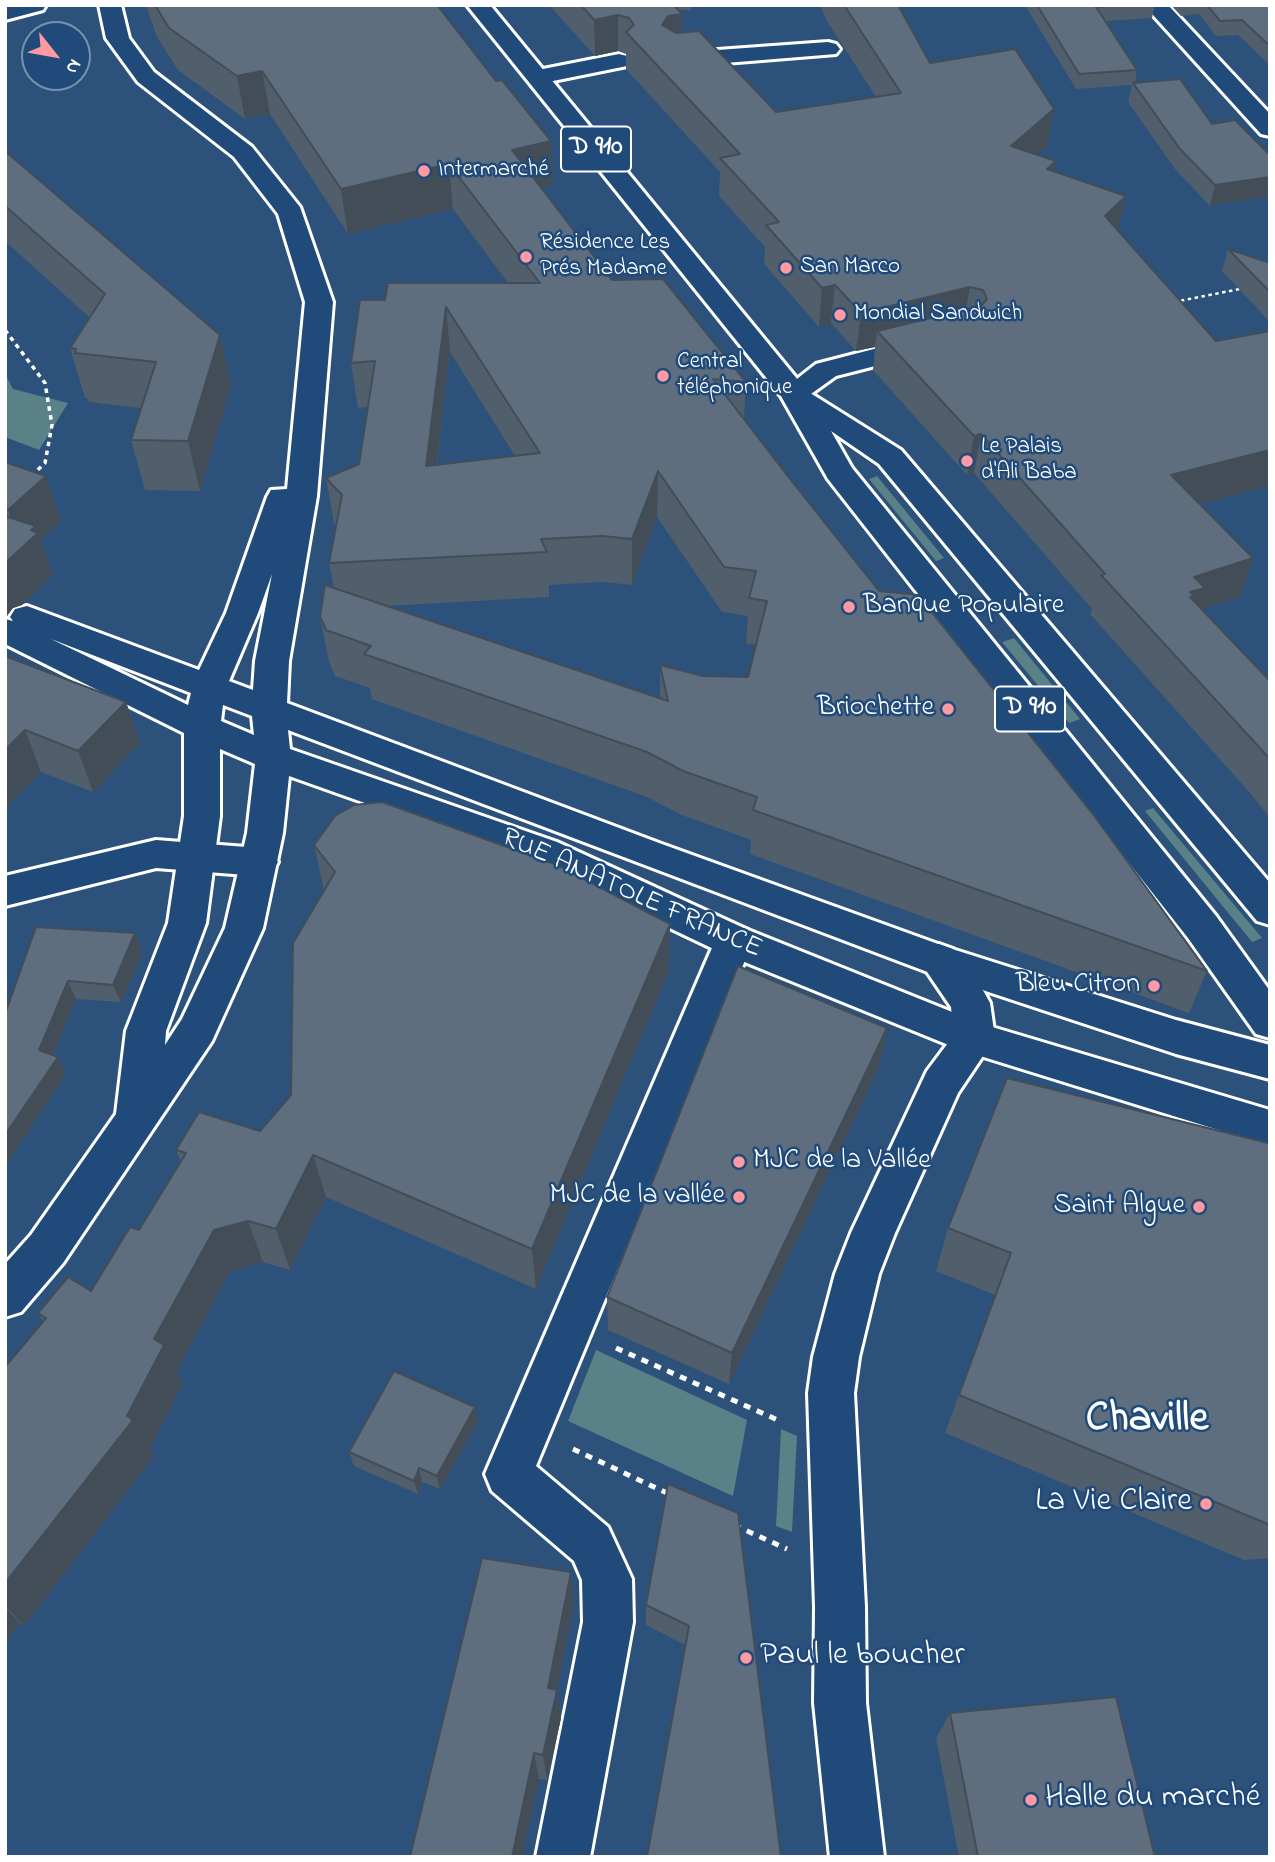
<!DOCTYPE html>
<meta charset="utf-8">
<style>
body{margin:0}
#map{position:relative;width:1275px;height:1862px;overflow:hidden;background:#2c517b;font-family:"Indie Flower",sans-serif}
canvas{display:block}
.frame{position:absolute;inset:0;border:7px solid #fff;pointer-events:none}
.north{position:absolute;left:21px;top:21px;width:70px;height:70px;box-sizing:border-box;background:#1f4a7a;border:2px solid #7992af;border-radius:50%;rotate:121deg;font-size:19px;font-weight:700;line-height:28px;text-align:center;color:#fff}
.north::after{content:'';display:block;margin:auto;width:24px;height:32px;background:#ff9aa2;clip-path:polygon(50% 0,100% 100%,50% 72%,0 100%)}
</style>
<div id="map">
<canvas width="1275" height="1862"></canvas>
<div class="frame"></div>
<div class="north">N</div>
</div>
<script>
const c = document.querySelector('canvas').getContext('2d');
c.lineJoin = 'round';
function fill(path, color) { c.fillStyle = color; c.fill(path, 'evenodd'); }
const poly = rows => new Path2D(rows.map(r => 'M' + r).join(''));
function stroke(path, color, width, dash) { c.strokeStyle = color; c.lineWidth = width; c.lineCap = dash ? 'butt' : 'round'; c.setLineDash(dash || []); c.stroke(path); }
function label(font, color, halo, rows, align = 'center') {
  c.font = font + ' "Indie Flower",sans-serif'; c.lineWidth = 5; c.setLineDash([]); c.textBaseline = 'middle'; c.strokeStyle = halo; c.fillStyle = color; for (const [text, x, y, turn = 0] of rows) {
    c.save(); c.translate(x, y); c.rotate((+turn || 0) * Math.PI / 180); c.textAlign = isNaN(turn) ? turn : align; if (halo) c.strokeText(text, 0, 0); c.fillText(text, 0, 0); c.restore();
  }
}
fill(poly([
 [5,374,13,389,68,403,39,450,5,437],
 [877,476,944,558,936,561,869,479],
 [1014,638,1080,719,1069,723,1002,642],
 [1153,808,1262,938,1252,942,1145,811],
 [596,1350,747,1420,733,1496,568,1421],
 [781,1429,797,1436,792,1532,776,1526]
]), '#598187');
const minor = poly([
 [46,5,43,10,5,20,5,6,46,5],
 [1144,5,1168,5,1270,114,1270,136,1261,134,1144,5],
 [828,42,836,44,840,49,836,54,676,67,668,65,664,60,668,55,676,53,828,42],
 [619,54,627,56,631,61,627,66,538,84,530,82,526,77,530,72,538,70,619,54],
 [924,336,934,339,938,345,934,351,836,376,804,399,794,402,784,399,779,393,816,364,924,336],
 [156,840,259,848,272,852,278,862,272,872,259,876,156,868,5,906,5,876,156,840],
 [734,926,748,930,753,941,536,1466,608,1527,632,1579,633,1622,590,1857,536,1857,583,1622,582,1580,574,1561,492,1491,485,1474,715,941,720,930,734,926],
 [939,944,953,949,984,992,990,1003,995,1038,958,1093,895,1233,879,1274,859,1357,854,1393,865,1607,866,1703,884,1857,830,1857,814,1703,815,1607,808,1393,813,1357,835,1274,851,1233,927,1071,954,1035,951,1007,919,960,925,949,939,944]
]);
const major = poly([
 [99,5,121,5,129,38,154,72,252,147,300,207,333,302,317,496,289,661,287,703,659,843,949,948,1176,1020,1270,1045,1270,1079,1176,1054,925,971,288,730,290,749,557,842,748,930,982,1024,1270,1110,1270,1146,961,1050,720,952,531,862,289,776,283,833,263,928,212,1041,63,1263,21,1312,5,1317,5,1264,31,1235,116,1114,126,1031,168,923,184,816,184,733,5,644,5,619,13,621,10,617,15,609,27,606,199,670,226,613,267,497,271,490,287,489,305,302,278,214,234,157,138,82,106,38,99,5],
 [272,574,255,661,253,690,229,681,258,613,272,574],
 [51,639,191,693,188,705,51,639],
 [223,705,252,716,254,735,221,721,223,705],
 [220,749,255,764,247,833,225,928,182,1019,165,1045,166,1031,206,923,220,816,220,749],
 [467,5,490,5,807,391,901,450,1270,883,1270,925,1257,921,879,464,831,431,852,468,1216,916,1270,991,1270,1038,1256,1034,1188,938,828,479,781,396,467,5]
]);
stroke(minor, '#fff', 6);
stroke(major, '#fff', 6);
stroke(poly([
 [1174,302,1245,288]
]), '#fff', 2.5, [3.5, 3.5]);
stroke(poly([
 [5,330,45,383,52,425,45,463,31,476]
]), '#fff', 3.5, [4.5, 4.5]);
stroke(poly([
 [616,1348,780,1421],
 [573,1449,669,1494],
 [734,1525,787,1549]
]), '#fff', 5, [7, 7]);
fill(minor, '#1f4a7a');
fill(major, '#1f4a7a');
fill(poly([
 [146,5,437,5,553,185,541,188,612,280,746,382,744,419,790,479,879,591,1207,971,1189,1013,750,854,751,840,682,815,647,797,372,699,370,688,335,676,329,662,320,616,334,588,329,563,336,526,334,523,326,478,359,464,368,407,358,408,351,363,385,300,508,283,453,209,348,234,270,114,245,119,178,70,157,37],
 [450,352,515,456,437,464],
 [657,517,722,612,748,616,746,644,756,645,748,677,703,676,660,665,660,698,387,606,549,597,549,585,603,582,632,585],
 [549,5,704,5,691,6,691,10,678,10,681,33,776,112,876,97,827,21,820,5,898,5,930,63,1047,146,1037,155,1118,231,1200,504,1253,558,1240,597,1201,609,1270,681,1270,818,1251,794,1090,614,1092,609,974,473,967,475,873,370,875,347,856,351,831,323,819,327,764,264,765,247,719,196,720,172,626,69,626,54,618,51,595,56],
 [1025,5,1155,5,1152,18,1105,21,1137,70,1135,83,1212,124,1235,120,1210,206,1175,169,1128,102,1132,85,1076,89],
 [1171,5,1270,5,1270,65,1238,35,1216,36,1199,14,1181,16],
 [5,151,220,335,231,385,200,491,145,490,131,440,141,408,89,402,88,399,85,398,70,348,90,318,5,241],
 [1228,249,1270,263,1270,322,1222,271],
 [5,462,61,521,41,540,53,575,22,605,13,608,5,618],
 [5,656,126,702,140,743,93,792,41,772,5,809],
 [314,845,670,924,669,970,536,1289,326,1197,290,1270,263,1262,230,1271,177,1370,183,1383,150,1449,154,1456,24,1626,20,1623,5,1642,5,1367,43,1322,38,1313,91,1291,139,1230,181,1162,176,1150,260,1131,291,1095,324,890],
 [135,933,142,952,121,1002,76,999,53,1055,66,1074,5,1166,5,1014],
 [880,1065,729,1384,608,1330,607,1297],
 [1270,1144,1270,1558,1244,1560,945,1433,995,1295,936,1271,948,1228],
 [475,1407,478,1421,440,1489,422,1482,418,1494,354,1466,349,1452],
 [668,1484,781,1857,685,1645,646,1625,646,1605],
 [574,1604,557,1689,561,1718,547,1780,539,1779,410,1857],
 [950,1713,1155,1857,959,1857,936,1738]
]), '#515f6c');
fill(poly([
 [682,14,681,50,662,25,668,16],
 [618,15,618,51,595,56,594,20],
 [262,71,270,114,245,119,237,76],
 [1054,109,1047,146,1005,184,1011,146],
 [551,141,553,185,515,194,512,150],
 [1056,161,1048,198,1047,169],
 [449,164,453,209,348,234,341,189],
 [1270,177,1270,196,1210,206,1215,185],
 [1126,196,1117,234,1105,216],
 [835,285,831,323,819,327,822,288],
 [970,287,963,325,877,331,875,347,856,351,861,313],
 [446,307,450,352,431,511,426,466],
 [220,335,231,385,200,491,188,441],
 [981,434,974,473,967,475,974,436],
 [1270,450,1270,486,1160,514,1171,475],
 [658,471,657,517,632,585,632,539],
 [46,476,61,521,41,540,53,575,22,605,13,608,5,618,5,563,22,548,8,510],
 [1253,558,1240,597,1197,611,1177,636,1194,577],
 [126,702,140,743,93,792,78,751],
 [25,730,41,772,5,809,5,750],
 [670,924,669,970,536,1289,532,1249],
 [135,933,142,952,121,1002,113,985],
 [68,981,76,999,48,1067,39,1050],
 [887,1028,880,1065,729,1384,732,1353],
 [58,1057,66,1074,5,1166,5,1135],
 [313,1155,326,1197,290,1270,276,1229],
 [248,1221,263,1262,230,1271,177,1370,183,1383,150,1449,154,1456,24,1626,5,1605,5,1583,127,1416,154,1339,214,1230],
 [475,1407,478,1421,440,1489,437,1476],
 [419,1468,422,1482,418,1494,414,1481],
 [571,1572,574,1604,552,1715,557,1690,561,1718,547,1780,543,1755,548,1688],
 [5,1607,20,1623,5,1642],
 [534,1753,539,1779,522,1857,512,1857]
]), '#424d58');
const building = poly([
 [155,5,437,5,496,81,502,80,551,141,512,150,612,280,663,279,746,382,713,379,790,479,879,591,918,595,1095,817,1207,971,753,810,757,797,683,771,647,752,364,654,371,646,326,630,320,616,325,585,668,701,660,665,703,676,748,677,767,601,749,598,756,571,724,567,658,471,632,539,602,536,541,539,547,552,329,563,342,495,326,478,359,464,375,361,351,363,360,300,385,300,388,283,540,283,449,164,341,189,262,71,237,76,169,28,155,5],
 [446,307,540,453,426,466,446,307],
 [581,5,674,5,682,14,668,16,662,25,676,33,699,31,776,112,901,93,844,5,898,5,930,63,1015,49,1054,109,1011,146,1056,161,1047,169,1126,196,1105,216,1216,341,1270,331,1270,450,1171,475,1253,558,1194,577,1205,588,1190,592,1195,596,1190,597,1270,681,1270,759,1101,575,1105,574,981,434,974,436,877,331,981,306,987,299,983,290,970,287,861,313,835,285,822,288,766,225,779,222,720,158,740,154,626,32,634,25,629,18,618,15,594,20,581,5],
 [1037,5,1122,5,1096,7,1137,70,1079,74,1037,5],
 [1207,5,1270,5,1270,46,1242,20,1220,21,1207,5],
 [1180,79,1212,124,1235,120,1270,155,1270,177,1215,185,1180,149,1133,83,1180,79],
 [5,151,220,335,188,441,131,440,156,362,75,353,76,349,70,348,105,294,5,206,5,151],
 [1228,249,1270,263,1270,292,1228,249],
 [5,462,46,476,8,510,5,509,5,462],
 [5,516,36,526,31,530,38,533,5,563,5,516],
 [5,656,126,702,78,751,25,730,5,750,5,656],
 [382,802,557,865,670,924,532,1249,313,1155,276,1229,248,1221,214,1230,154,1339,164,1345,127,1416,133,1420,5,1583,5,1367,46,1318,38,1313,68,1277,91,1291,130,1227,139,1230,186,1153,176,1150,199,1112,260,1131,291,1095,293,943,335,872,314,845,335,816,354,805,382,802],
 [36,927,135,933,113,985,68,981,39,1050,58,1057,5,1135,5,1014,36,927],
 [738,966,887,1028,732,1353,607,1297,738,966],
 [1007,1078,1268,1143,1270,1144,1270,1525,959,1395,1011,1253,948,1228,1007,1078],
 [394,1371,475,1407,437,1476,419,1468,414,1481,349,1452,394,1371],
 [668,1484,738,1513,781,1857,647,1857,689,1626,646,1605,668,1484],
 [482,1558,571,1572,548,1688,557,1690,543,1755,534,1753,512,1857,410,1857,482,1558],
 [1116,1697,1155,1857,978,1857,950,1713,1116,1697]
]);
fill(building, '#5e6e7e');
stroke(building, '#424d58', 2);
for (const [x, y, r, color] of [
 [424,171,7,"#ff9aa2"],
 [526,257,7,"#ff9aa2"],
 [786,268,7,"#ff9aa2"],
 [840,315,7,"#ff9aa2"],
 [663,376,7,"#ff9aa2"],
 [967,461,7,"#ff9aa2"],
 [849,607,7,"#ff9aa2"],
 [948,709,7,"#ff9aa2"],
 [1154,986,7,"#ff9aa2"],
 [739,1162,7,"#ff9aa2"],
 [739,1197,7,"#ff9aa2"],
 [1199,1207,7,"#ff9aa2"],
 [1206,1504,7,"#ff9aa2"],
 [746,1658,7,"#ff9aa2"],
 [1031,1800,7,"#ff9aa2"]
]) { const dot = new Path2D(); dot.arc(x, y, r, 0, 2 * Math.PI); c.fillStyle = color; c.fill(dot); stroke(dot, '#1f4a7a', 2.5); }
label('23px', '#fff', '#1f4a7a', [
 ["Intermarché",438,171],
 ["Résidence Les",540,244],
 ["Prés Madame",540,270],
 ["San Marco",800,268],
 ["Mondial Sandwich",854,315],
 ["Central",677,363],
 ["téléphonique",677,389],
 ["Le Palais",981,448],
 ["d'Ali Baba",981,474]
], 'left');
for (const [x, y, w] of [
 [596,149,70],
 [1030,709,70]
]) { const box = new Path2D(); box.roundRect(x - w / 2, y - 22.5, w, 45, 5); c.fillStyle = '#1f4a7a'; c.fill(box); stroke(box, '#fff', 2); }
label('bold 26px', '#fff', null, [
 ["D 910",596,149],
 ["D 910",1030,709]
]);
label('28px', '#fff', '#1f4a7a', [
 ["Banque Populaire",863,607,"left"],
 ["Briochette",934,709],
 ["Bleu Citron",1140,986],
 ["MJC de la Vallée",753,1162,"left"],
 ["MJC de la vallée",725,1197],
 ["Saint Algue",1185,1207]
], 'right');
label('28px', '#fff', '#1f4a7a', [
 ["RUE ANATOLE FRANCE",631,895,24]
]);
label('33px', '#fff', '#1f4a7a', [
 ["La Vie Claire",1192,1504,"right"],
 ["Paul le boucher",760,1658],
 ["Halle du marché",1045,1800]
], 'left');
label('bold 42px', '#fff', '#1f4a7a', [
 ["Chaville",1147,1422]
]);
</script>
